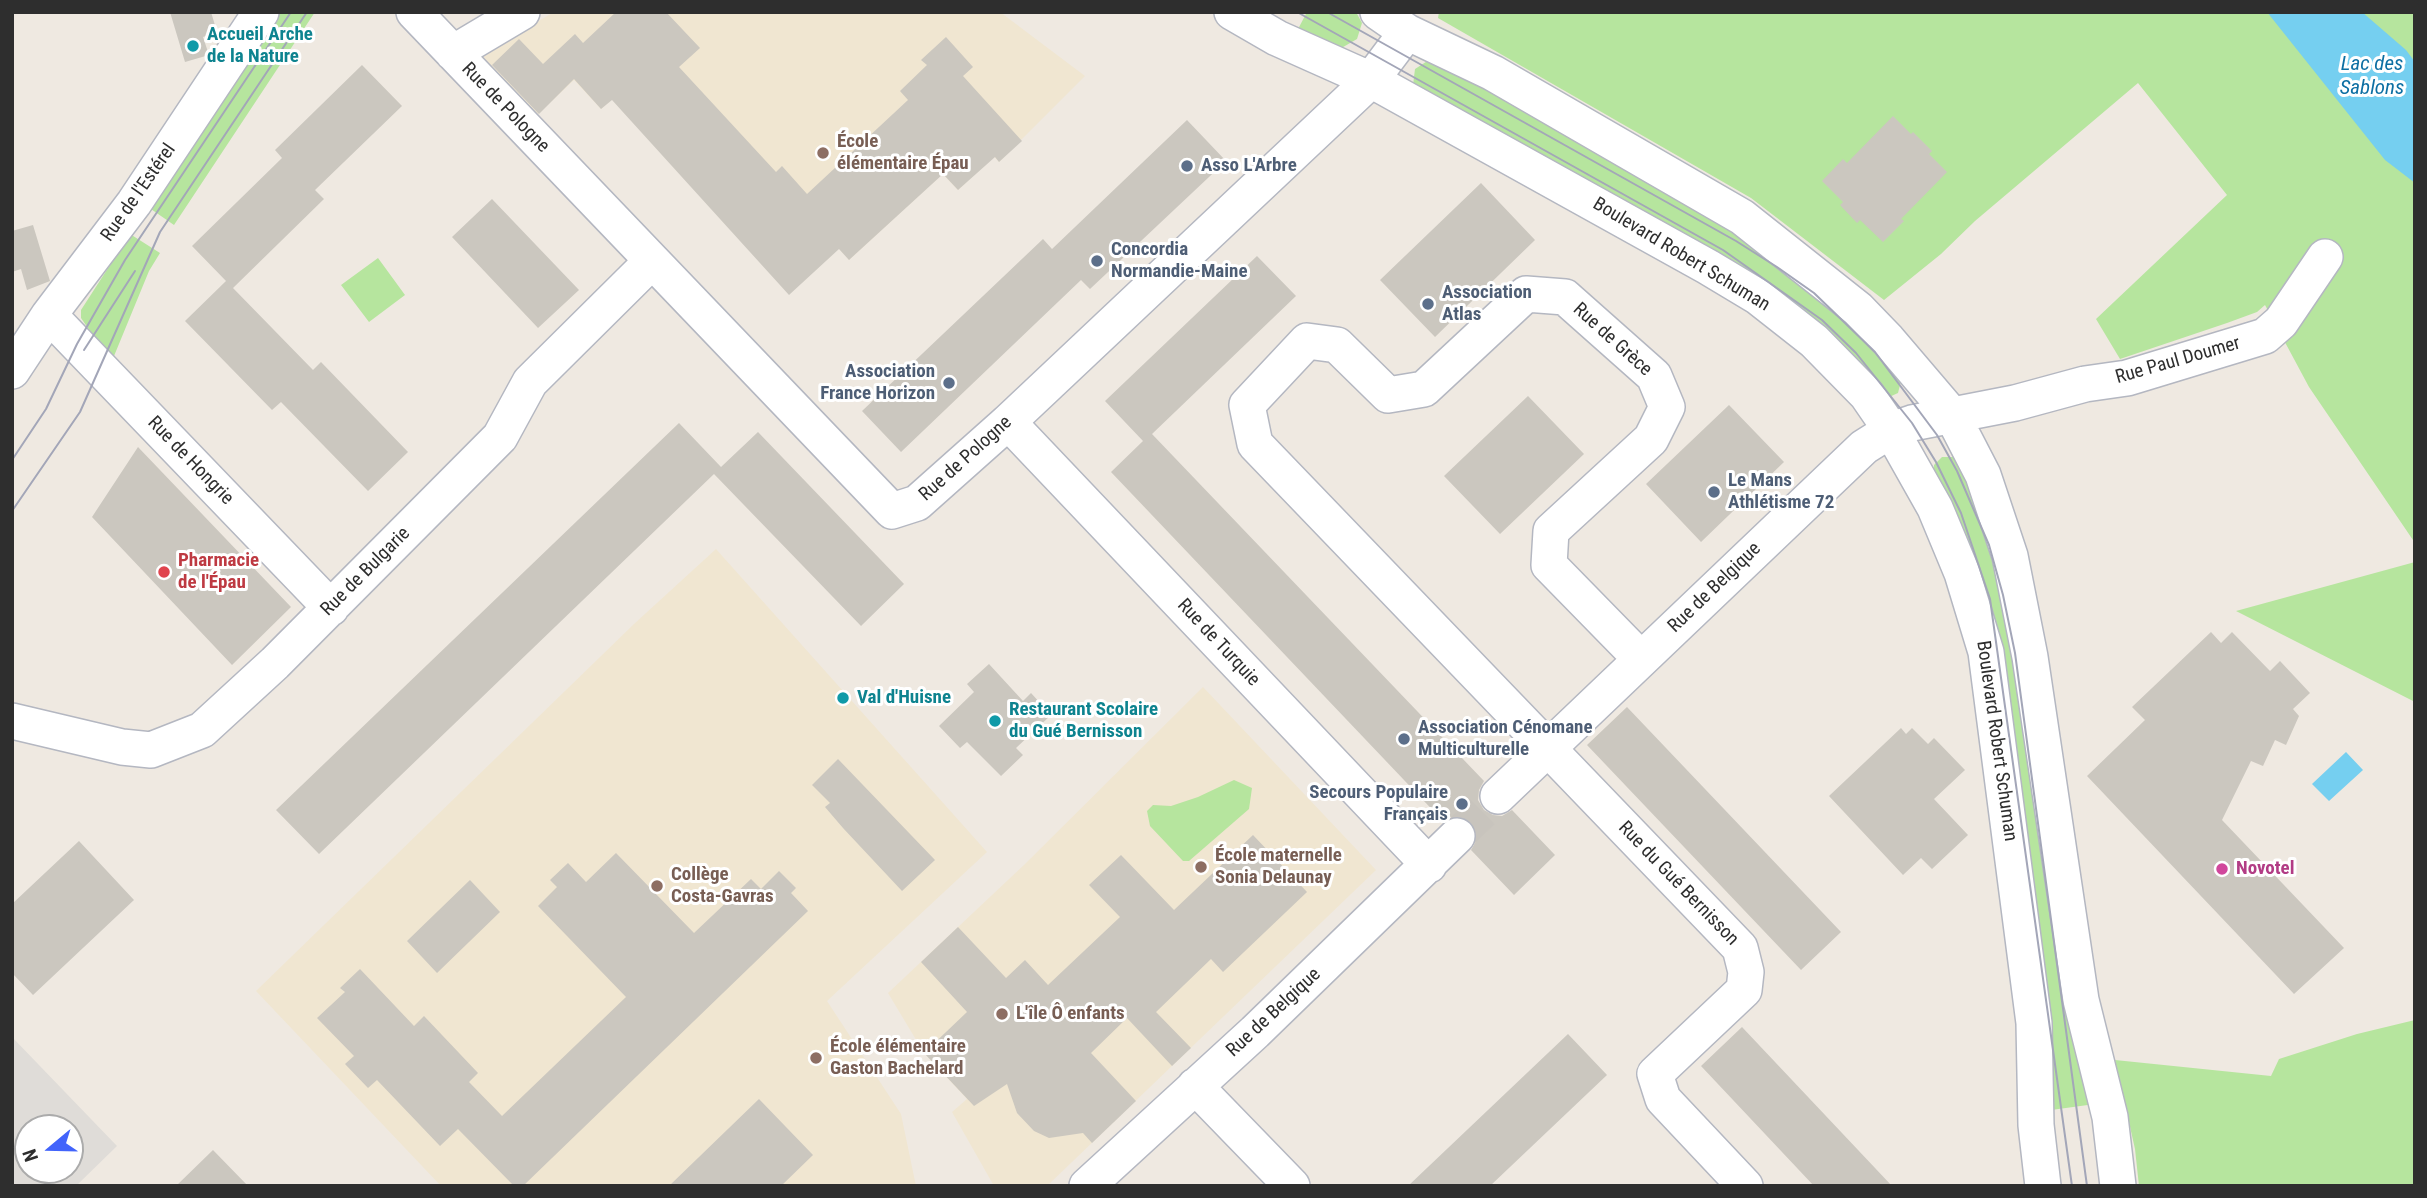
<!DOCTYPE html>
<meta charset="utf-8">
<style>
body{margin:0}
#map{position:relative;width:2427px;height:1198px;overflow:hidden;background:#efe9e1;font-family:"Roboto Condensed",sans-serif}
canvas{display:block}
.frame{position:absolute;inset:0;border:14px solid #2e2e2e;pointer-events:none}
.north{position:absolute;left:14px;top:1114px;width:70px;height:70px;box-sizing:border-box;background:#fff;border:2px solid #ababab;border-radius:50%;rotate:251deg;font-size:19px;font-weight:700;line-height:28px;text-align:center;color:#2e2e2e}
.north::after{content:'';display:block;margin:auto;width:24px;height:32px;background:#4264fb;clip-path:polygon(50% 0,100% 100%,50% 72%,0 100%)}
</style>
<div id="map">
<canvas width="2427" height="1198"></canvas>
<div class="frame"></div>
<div class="north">N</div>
</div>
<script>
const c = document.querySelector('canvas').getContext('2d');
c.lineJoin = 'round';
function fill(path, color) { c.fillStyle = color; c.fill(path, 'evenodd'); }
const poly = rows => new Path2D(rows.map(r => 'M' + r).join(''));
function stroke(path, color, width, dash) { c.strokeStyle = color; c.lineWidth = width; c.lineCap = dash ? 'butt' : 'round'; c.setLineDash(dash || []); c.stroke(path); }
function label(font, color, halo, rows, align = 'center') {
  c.font = font + ' "Roboto Condensed",sans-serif'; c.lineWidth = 6; c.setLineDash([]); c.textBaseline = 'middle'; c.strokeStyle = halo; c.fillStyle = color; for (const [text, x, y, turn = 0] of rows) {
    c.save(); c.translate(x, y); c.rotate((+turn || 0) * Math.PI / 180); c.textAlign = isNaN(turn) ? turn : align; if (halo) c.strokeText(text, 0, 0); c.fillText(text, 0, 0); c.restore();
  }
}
fill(poly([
 [554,12,1000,12,1085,76,999,162,989,151,987,163,958,190,936,167,937,179,849,260,829,237,618,94,601,109,574,80,536,116,477,57],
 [716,549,987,852,827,1001,901,1114,916,1186,441,1186,256,991,634,624],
 [1203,687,1376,870,1047,1186,994,1186,952,1112,967,1099,924,1053,888,993,1025,864]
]), '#f0e6d1');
fill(poly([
 [279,12,315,12,174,225,148,207],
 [1307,12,1356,12,1362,23,1357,39,1338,50,1297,31],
 [1439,12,2415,12,2415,543,2309,387,2265,305,2257,312,2227,323,2120,359,2096,319,2227,195,2138,83,1975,221,1941,254,1884,300,1751,198,1438,18],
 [1432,58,1630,165,1798,274,1902,377,1898,393,1887,398,1413,85,1415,69],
 [130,234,160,253,149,271,114,356,99,344,81,318,81,310],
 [378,258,405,295,369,322,341,285],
 [1942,457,1953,457,1961,461,1995,532,2095,1104,2044,1111,2043,1019,1934,474,1934,465],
 [2415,562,2415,702,2236,611],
 [1234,780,1252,788,1249,809,1189,861,1183,861,1150,826,1147,811,1153,805,1171,806,1198,797],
 [2415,1020,2415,1186,2139,1186,2135,1149,2115,1060,2271,1076,2279,1059,2357,1034]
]), '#b6e59e');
fill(poly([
 [12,1037,117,1146,76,1186,12,1186],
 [28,1128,70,1128,70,1170,28,1170]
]), '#dfdcd8');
fill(poly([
 [2267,12,2362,12,2406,50,2415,62,2415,183,2385,160],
 [2346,752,2363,770,2329,801,2312,784]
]), '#75cff0');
fill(poly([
 [170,12,211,12,217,32,203,37,209,55,185,62],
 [616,12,666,12,700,48,679,67,776,172,782,166,807,194,908,100,900,91,927,65,921,60,946,37,973,67,963,76,1022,141,999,162,995,157,958,190,943,174,849,260,839,249,789,295,612,100,601,109,574,79,539,114,492,65,519,39,543,64,575,34,583,43],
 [362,65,402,106,315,190,324,199,233,288,313,370,321,362,408,452,368,491,281,402,272,410,185,321,226,281,192,246,282,158,275,150],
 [1893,116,1911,134,1913,132,1932,151,1929,154,1947,172,1901,219,1904,221,1883,242,1860,220,1857,223,1840,205,1843,202,1822,181,1843,159,1847,163],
 [1187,120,1226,161,1090,289,1081,280,901,452,862,411,1043,239,1052,249],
 [1481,183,1535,240,1435,337,1380,280],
 [492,199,579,290,538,328,452,237],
 [33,225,50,281,27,290,21,269,12,272,12,231],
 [1257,256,1296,296,1152,434,1484,781,1479,790,1478,800,1484,810,1493,815,1502,816,1512,810,1555,855,1514,895,1471,850,1476,841,1477,832,1472,823,1462,817,1451,817,1443,821,1111,472,1143,441,1105,401],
 [1528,396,1584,454,1500,534,1444,476],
 [1729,405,1784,462,1701,542,1646,484],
 [679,423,721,467,758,432,904,584,861,626,714,474,319,854,276,810],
 [138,447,291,607,232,665,92,517],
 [2211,632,2221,643,2232,632,2270,671,2280,661,2310,693,2293,709,2299,716,2286,745,2275,740,2263,766,2251,761,2222,820,2344,948,2294,994,2087,776,2145,720,2132,707],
 [989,664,1023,701,1031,693,1051,715,1016,748,1023,755,1001,776,967,742,960,748,939,726,974,692,967,684],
 [1627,707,1841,932,1801,970,1587,745],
 [1901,728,1906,734,1912,728,1928,744,1934,738,1965,770,1934,799,1968,835,1932,869,1921,858,1903,875,1829,796],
 [838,759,935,860,902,891,843,828,825,807,830,803,812,785],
 [1253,835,1307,892,1223,972,1211,959,1156,1012,1191,1048,1172,1066,1127,1018,1091,1053,1136,1101,1092,1143,1083,1133,1049,1138,1034,1131,1017,1113,1007,1084,974,1106,924,1053,967,1012,921,962,958,927,1006,978,1025,960,1048,985,1120,917,1089,885,1121,855,1174,910],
 [79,841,134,900,33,995,12,973,12,904],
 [616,853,694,933,751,879,761,889,779,871,796,888,791,893,808,911,523,1186,514,1186,458,1129,440,1146,377,1080,368,1088,345,1064,354,1056,317,1018,345,992,340,988,360,969,414,1026,424,1016,478,1073,469,1082,502,1116,626,997,538,906,557,887,550,880,568,863,586,882],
 [470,880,500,912,437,973,407,941],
 [1742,1027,1892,1186,1814,1186,1701,1066],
 [1568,1034,1607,1075,1490,1186,1408,1186],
 [759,1099,813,1155,781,1186,669,1186],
 [213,1150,248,1186,176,1186]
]), '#cbc7bf');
stroke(poly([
 [1457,836,1498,796]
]), '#c8c4bd', 35, [35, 18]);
const minor = poly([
 [414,12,892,511,917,503,1008,422,1371,80,1407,32],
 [1232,12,1277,38,1371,80,1708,267,1758,297,1814,341,1867,395,1891,430,1935,508,1962,573,1986,652,2034,1023,2036,1125,2043,1186],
 [1378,12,1407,32,1493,73,1742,217,1858,309,1888,340,1952,415,1983,475,2010,556,2030,657,2081,1000,2110,1117,2118,1186],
 [453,53,522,12],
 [49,315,331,608],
 [12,371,49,315,134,203,261,12],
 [1008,422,1429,865],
 [1641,659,1549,565,1551,531,1651,439,1667,407,1654,376,1565,297,1526,294,1424,389,1388,395,1337,345,1307,341,1247,405,1255,444,1740,948,1746,972,1744,990,1655,1074,1663,1099,1745,1186],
 [12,721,122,747,151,750,202,730,275,663,500,437,530,382,652,261],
 [1498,796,1864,447,1891,430,1912,423,2015,403,2085,384,2127,378,2265,336,2281,322,2325,257],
 [1195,1086,1292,1186],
 [1087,1186,1255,1032,1457,836]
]);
stroke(minor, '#b4b7c1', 38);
stroke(minor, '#fff', 35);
stroke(poly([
 [1297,12,1723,250,1822,320,1856,353,1912,423,1936,462,1961,513,1990,599,2072,1186],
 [1327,12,1736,241,1777,267,1814,293,1875,352,1937,435,1957,471,1989,545,2003,595,2015,653,2087,1186],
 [84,350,135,271],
 [12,460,46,409,77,344,125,260,291,12],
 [12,511,80,412,160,232,307,12]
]), '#a3a6b8', 2);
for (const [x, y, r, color] of [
 [193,46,7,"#0f9aa8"],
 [823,153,7,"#8d6e63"],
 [1187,166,7,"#5c6f8a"],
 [1097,261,7,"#5c6f8a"],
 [1428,304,7,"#5c6f8a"],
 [949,383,7,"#5c6f8a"],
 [1714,492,7,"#5c6f8a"],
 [164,572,7,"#e0444e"],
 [843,698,7,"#0f9aa8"],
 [995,721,7,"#0f9aa8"],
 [1404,739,7,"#5c6f8a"],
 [1462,804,7,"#5c6f8a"],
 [1201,867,7,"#8d6e63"],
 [2222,869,7,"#d1479c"],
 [657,886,7,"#8d6e63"],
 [1002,1014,7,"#8d6e63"],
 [816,1058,7,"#8d6e63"]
]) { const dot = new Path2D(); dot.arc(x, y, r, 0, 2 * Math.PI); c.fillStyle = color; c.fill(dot); stroke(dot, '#fff', 2.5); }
label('bold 19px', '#0d838f', '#fff', [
 ["Accueil Arche",207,35],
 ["de la Nature",207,57],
 ["Val d'Huisne",857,698],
 ["Restaurant Scolaire",1009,710],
 ["du Gué Bernisson",1009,732]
], 'left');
label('19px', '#2e2e2e', '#fff', [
 ["Rue de Pologne",505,108,46],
 ["Rue de l'Estérel",139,193,-55],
 ["Boulevard Robert Schuman",1681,255,31],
 ["Rue de Grèce",1612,340,42],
 ["Rue Paul Doumer",2178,361,-16],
 ["Rue de Pologne",966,459,-42],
 ["Rue de Hongrie",190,461,46],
 ["Rue de Bulgarie",366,572,-45],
 ["Rue de Belgique",1715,588,-44],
 ["Rue de Turquie",1218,643,47],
 ["Boulevard Robert Schuman",1996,741,82],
 ["Rue du Gué Bernisson",1678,884,46],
 ["Rue de Belgique",1274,1013,-43]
]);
label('bold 19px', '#785e54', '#fff', [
 ["École",837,142],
 ["élémentaire Épau",837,164],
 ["École maternelle",1215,856],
 ["Sonia Delaunay",1215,878],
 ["Collège",671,875],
 ["Costa-Gavras",671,897],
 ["L'île Ô enfants",1016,1014],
 ["École élémentaire",830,1047],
 ["Gaston Bachelard",830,1069]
], 'left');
label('bold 19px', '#4e5e75', '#fff', [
 ["Asso L'Arbre",1201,166],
 ["Concordia",1111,250],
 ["Normandie-Maine",1111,272],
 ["Association",1442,293],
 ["Atlas",1442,315],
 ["Association",935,372,"right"],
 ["France Horizon",935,394,"right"],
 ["Le Mans",1728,481],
 ["Athlétisme 72",1728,503],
 ["Association Cénomane",1418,728],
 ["Multiculturelle",1418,750],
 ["Secours Populaire",1448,793,"right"],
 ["Français",1448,815,"right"]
], 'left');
label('bold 19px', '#be3a42', '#fff', [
 ["Pharmacie",178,561],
 ["de l'Épau",178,583]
], 'left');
label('bold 19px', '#b23c85', '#fff', [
 ["Novotel",2236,869]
], 'left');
label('italic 21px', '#0d6fa3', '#fff', [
 ["Lac des",2372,65],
 ["Sablons",2372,89]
]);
</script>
